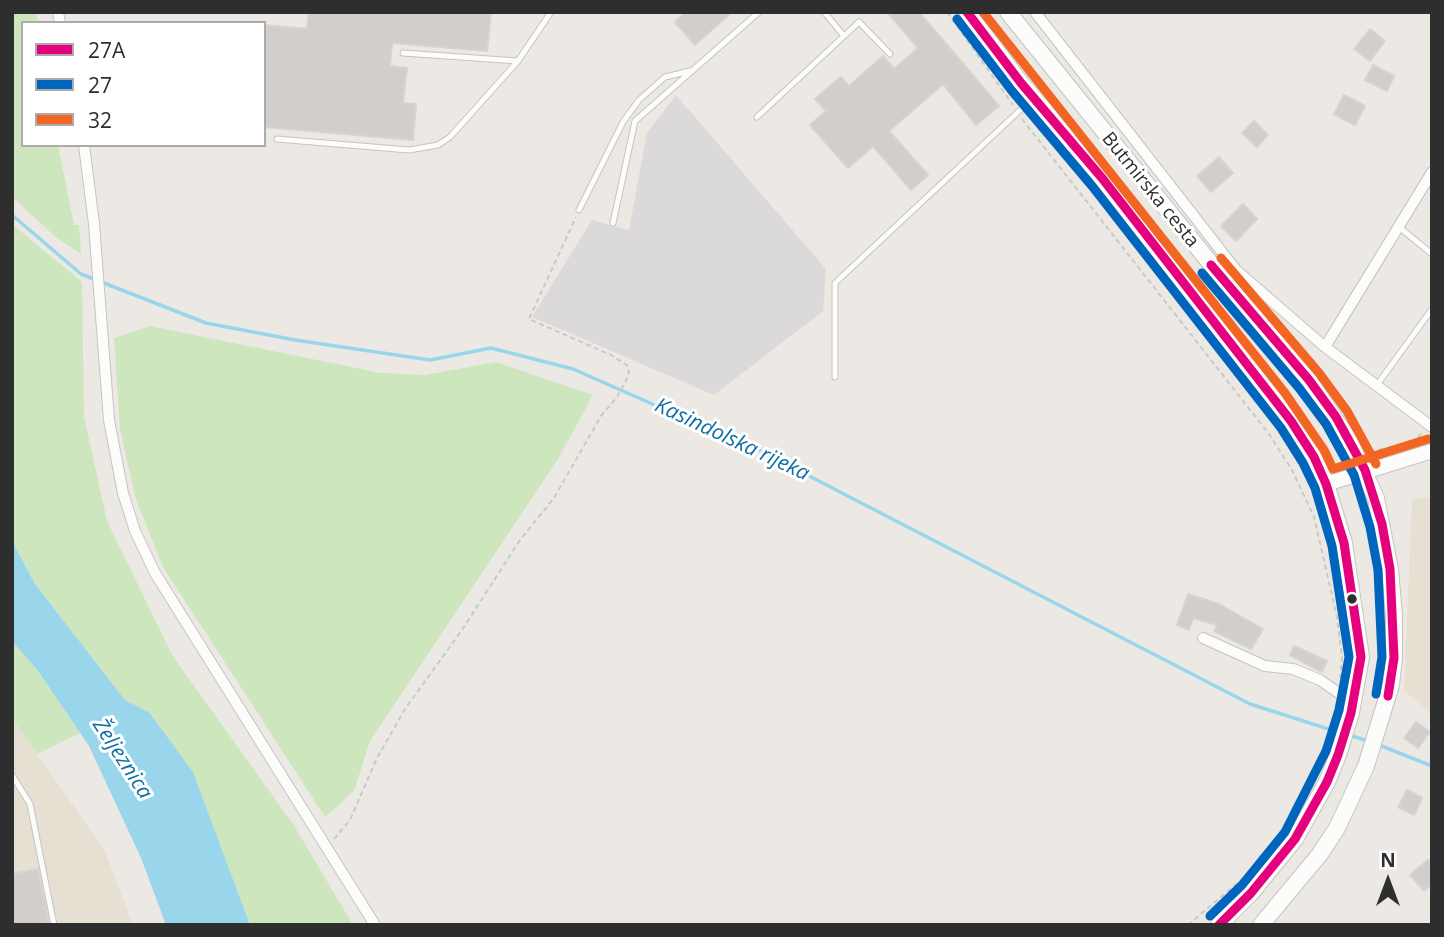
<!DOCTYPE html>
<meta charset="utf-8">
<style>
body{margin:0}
#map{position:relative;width:1444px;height:937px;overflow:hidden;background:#ece8e4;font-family:"Open Sans",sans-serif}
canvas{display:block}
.frame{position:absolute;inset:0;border:14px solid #2e2e2e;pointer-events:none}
.legend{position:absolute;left:21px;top:21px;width:245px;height:126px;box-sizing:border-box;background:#fff;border:2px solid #ababab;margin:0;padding:9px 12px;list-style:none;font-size:21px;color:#2e2e2e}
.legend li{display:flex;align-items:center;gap:14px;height:35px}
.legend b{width:35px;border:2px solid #ababab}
.north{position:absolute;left:1353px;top:846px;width:70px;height:70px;-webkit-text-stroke:5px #fff;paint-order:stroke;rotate:0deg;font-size:19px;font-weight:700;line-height:28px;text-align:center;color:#2e2e2e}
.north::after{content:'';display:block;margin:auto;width:24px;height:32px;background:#2e2e2e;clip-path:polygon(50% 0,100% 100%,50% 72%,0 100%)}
</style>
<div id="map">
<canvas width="1444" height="937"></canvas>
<div class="frame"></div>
<ul class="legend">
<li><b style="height:9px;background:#e5007d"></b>27A</li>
<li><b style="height:9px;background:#0065bd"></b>27</li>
<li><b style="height:9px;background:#f26522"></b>32</li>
</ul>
<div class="north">N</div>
</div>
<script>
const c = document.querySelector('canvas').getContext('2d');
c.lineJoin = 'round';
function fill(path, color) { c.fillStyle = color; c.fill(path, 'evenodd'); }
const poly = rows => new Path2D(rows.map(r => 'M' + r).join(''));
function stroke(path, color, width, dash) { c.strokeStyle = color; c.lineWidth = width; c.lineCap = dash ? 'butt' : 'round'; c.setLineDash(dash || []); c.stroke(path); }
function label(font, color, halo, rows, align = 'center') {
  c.font = font + ' "Open Sans",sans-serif'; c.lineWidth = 6; c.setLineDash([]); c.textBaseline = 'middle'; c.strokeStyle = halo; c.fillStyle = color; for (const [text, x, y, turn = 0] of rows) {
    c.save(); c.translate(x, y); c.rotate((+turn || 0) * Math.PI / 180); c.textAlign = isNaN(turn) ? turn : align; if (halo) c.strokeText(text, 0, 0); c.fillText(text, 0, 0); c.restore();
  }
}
fill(poly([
 [676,95,826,269,823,311,714,395,532,317,592,220,629,230,647,133]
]), '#dcd9db');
fill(poly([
 [1432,496,1432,715,1404,690,1412,500],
 [12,718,105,851,133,925,12,925]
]), '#e6e0d3');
fill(poly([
 [12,12,36,12,38,23,23,23,23,145,58,145,74,225,79,225,81,254,58,239,12,197],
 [12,224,82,282,84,416,107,521,172,655,293,824,353,925,250,925,193,772,149,712,125,700,35,584,12,541],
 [150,326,381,373,425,375,496,362,593,395,558,459,370,741,354,791,325,817,163,567,136,500,120,429,114,338],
 [12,641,38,671,80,733,37,754,12,718]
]), '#cee6be');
fill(poly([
 [12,541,35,584,125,700,149,712,193,772,250,925,166,925,141,858,89,746,38,671,12,641]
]), '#99d6ec');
stroke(poly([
 [12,215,81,274,206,323,295,340,430,360,491,348,573,369,675,414,726,433,1250,704,1341,733],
 [1349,735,1368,741],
 [1379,745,1432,766]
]), '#99d6ec', 3.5);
const building = poly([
 [309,12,491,12,487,51,392,43,390,66,407,68,403,103,416,104,413,140,264,127,264,25,307,29,309,12],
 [686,12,732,12,695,45,675,22,686,12],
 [887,12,919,12,999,106,976,125,943,84,889,131,928,175,911,190,873,146,848,168,810,125,826,111,815,99,841,77,849,86,883,56,894,69,918,48,887,12],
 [1370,29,1385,41,1370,61,1354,49,1370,29],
 [1373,65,1394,76,1387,91,1365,80,1373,65],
 [1344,95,1365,106,1355,125,1334,114,1344,95],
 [1254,121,1268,135,1257,147,1242,133,1254,121],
 [1219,157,1233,173,1211,192,1197,176,1219,157],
 [1243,204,1257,219,1236,241,1221,226,1243,204],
 [1188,594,1219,604,1263,629,1251,649,1214,631,1217,625,1193,618,1189,630,1177,625,1188,594],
 [1294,646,1327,661,1322,672,1290,655,1294,646],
 [1416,722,1430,732,1418,748,1404,738,1416,722],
 [1407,790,1422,798,1414,815,1398,807,1407,790],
 [1428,860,1432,864,1432,884,1424,891,1410,875,1428,860],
 [38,869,49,925,12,925,12,874,38,869]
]);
fill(building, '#d1cecb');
stroke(building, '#d7d4d0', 2);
const service = poly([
 [844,36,859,22,890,54],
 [403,53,518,61,551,12],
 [757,117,844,36,824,12],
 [277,139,409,150,438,145,450,137,518,61],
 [579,210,623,122,639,100,665,77,690,71],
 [613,223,635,121,759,12],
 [1399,227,1432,254],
 [835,377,835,283,1032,99],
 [1377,385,1432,309],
 [12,775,30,804,54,925]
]);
const minor = poly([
 [58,12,60,23],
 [1035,12,1236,270,1325,347,1432,427],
 [84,145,94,224,109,420,123,493,135,531,155,573,375,925],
 [1325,347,1432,172],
 [1203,638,1265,666,1293,669,1320,680,1353,703]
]);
const tertiary = poly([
 [1326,484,1432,451]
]);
const secondary = poly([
 [967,12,1021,83,1102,178,1291,421,1314,457,1326,484,1344,543,1361,657,1351,713,1338,755,1327,782,1295,839,1251,893,1219,925],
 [1008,12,1219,274,1309,380,1349,440,1376,498,1390,569,1394,616,1394,658,1391,685,1366,766,1337,828,1320,854,1261,925]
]);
stroke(service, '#c5c4c5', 7);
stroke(minor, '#c5c4c5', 12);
stroke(tertiary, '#c5c4c5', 16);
stroke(secondary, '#c5c4c5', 18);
stroke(poly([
 [947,12,1013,105],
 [1022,119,1269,434,1292,470,1314,517,1337,617,1342,657,1340,678],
 [1370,452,1413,442,1422,433],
 [1332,723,1336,705],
 [334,839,350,820,377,758,405,709,462,630,520,540,554,498,601,416,617,397,629,375,628,366,611,355,529,319,576,217],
 [1188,925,1247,875]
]), '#c9c9c8', 2, [5, 3.5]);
stroke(service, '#fcfcfb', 5);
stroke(minor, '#fcfcfb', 10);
stroke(tertiary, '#fcfcfb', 14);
stroke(secondary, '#fcfcfb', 16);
stroke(poly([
 [967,12,1021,83,1102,178,1291,421,1314,457,1326,484,1344,543,1361,657,1351,713,1338,755,1327,782,1295,839,1251,893,1219,925],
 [1211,265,1309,380,1336,417,1365,470,1382,524,1390,569,1394,658,1388,696]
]), '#e5007d', 9);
stroke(poly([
 [957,19,1012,91,1092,186,1281,428,1303,463,1315,488,1332,546,1349,657,1339,710,1326,751,1285,832,1242,885,1210,916],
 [1202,273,1299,388,1326,424,1354,475,1370,527,1378,570,1382,657,1376,694]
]), '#0065bd', 9);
stroke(poly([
 [983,12,1285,393,1324,450,1333,469,1428,439],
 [1221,258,1319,373,1347,411,1376,464]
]), '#f26522', 9);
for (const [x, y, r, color] of [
 [1352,599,6,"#2e2e2e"]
]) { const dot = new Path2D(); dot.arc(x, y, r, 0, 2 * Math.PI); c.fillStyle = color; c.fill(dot); stroke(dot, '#fff', 2.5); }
label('19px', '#2e2e2e', '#fff', [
 ["Butmirska cesta",1150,190,51]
]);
label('italic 21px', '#0d6fa3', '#fff', [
 ["Kasindolska rijeka",732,440,25],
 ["Željeznica",122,759,57]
]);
</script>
